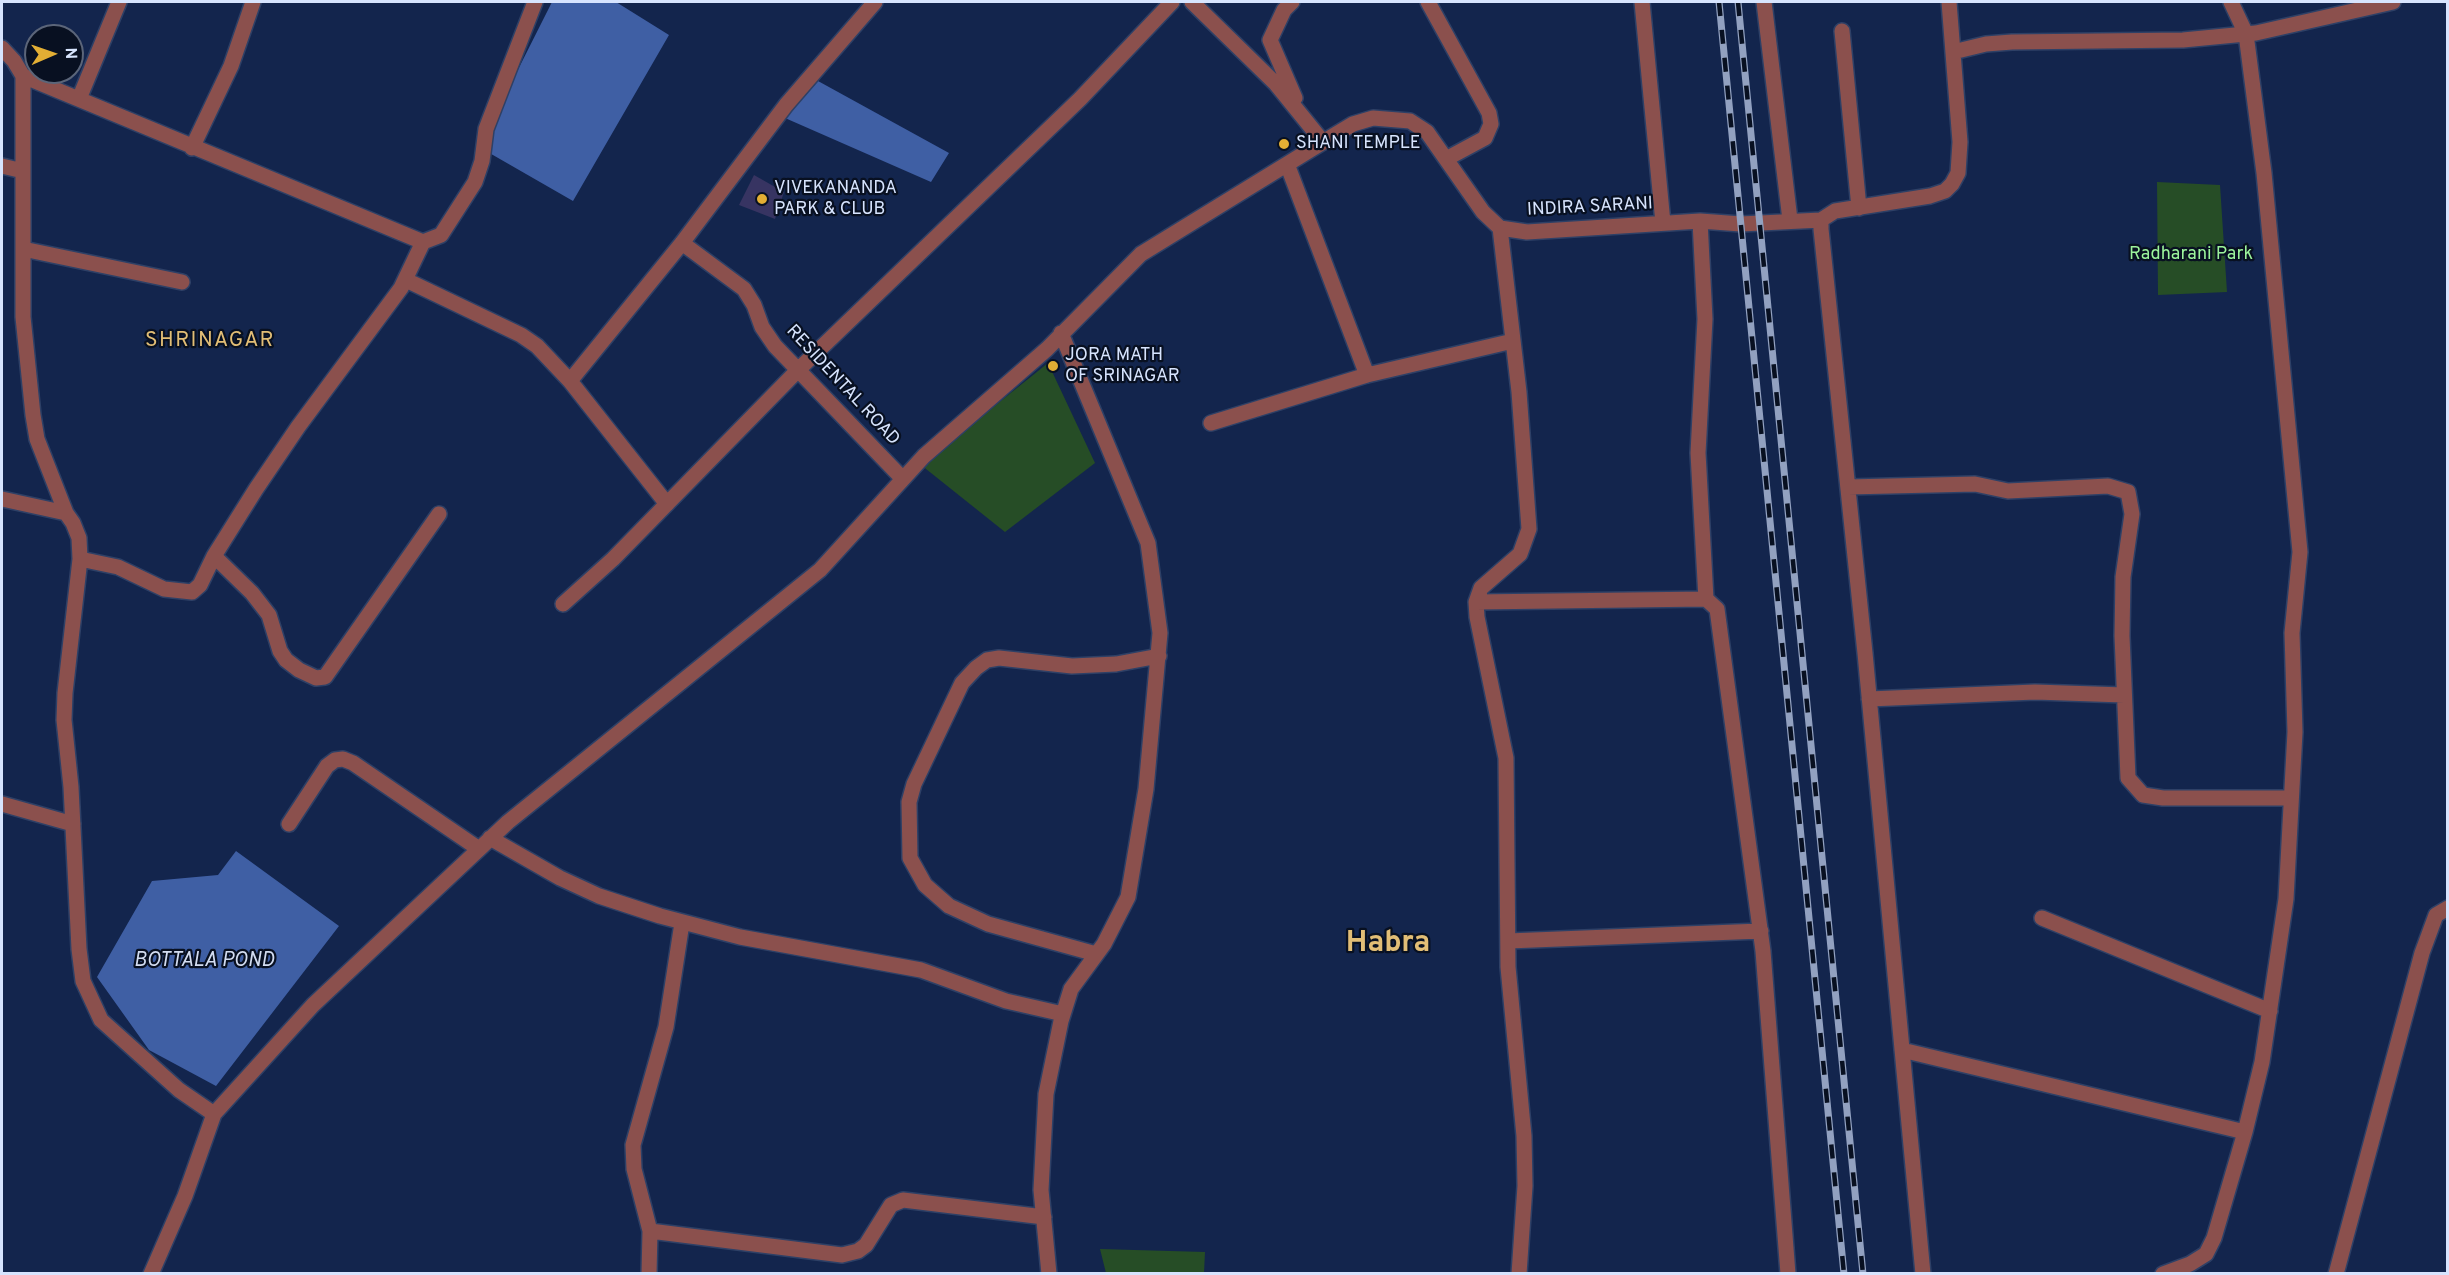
<!DOCTYPE html>
<style>
body{margin:0}
#map{position:relative;width:2449px;height:1275px;overflow:hidden;background:#13254d;font-family:Overpass,sans-serif}
canvas{display:block}
.frame{position:absolute;inset:0;border:3px solid #d7e4fe;pointer-events:none}
.north{position:absolute;left:24px;top:24px;width:60px;height:60px;box-sizing:border-box;background:#081021;border:2px solid #5b6579;border-radius:50%;rotate:88deg;font-size:16px;font-weight:700;line-height:24px;text-align:center;color:#d7e4fe}
.north::after{content:'';display:block;margin:auto;width:21px;height:27px;background:#e2ae34;clip-path:polygon(50% 0,100% 100%,50% 72%,0 100%)}
</style>
<div id="map">
<canvas width="2449" height="1275"></canvas>
<div class="frame"></div>
<div class="north">N</div>
</div>
<script>
const c = document.querySelector('canvas').getContext('2d');
c.lineJoin = 'round';
function fill(path, color) { c.fillStyle = color; c.fill(path, 'evenodd'); }
const poly = rows => new Path2D(rows.map(r => 'M' + r).join(''));
function stroke(path, color, width, dash) { c.strokeStyle = color; c.lineWidth = width; c.lineCap = dash ? 'butt' : 'round'; c.setLineDash(dash || []); c.stroke(path); }
function label(font, color, halo, rows, align = 'center') {
  c.font = font + ' Overpass,sans-serif'; c.lineWidth = 4.5; c.setLineDash([]); c.textBaseline = 'middle'; c.strokeStyle = halo; c.fillStyle = color; for (const [text, x, y, turn = 0] of rows) {
    c.save(); c.translate(x, y); c.rotate((+turn || 0) * Math.PI / 180); c.textAlign = isNaN(turn) ? turn : align; if (halo) c.strokeText(text, 0, 0); c.fillText(text, 0, 0); c.restore();
  }
}
fill(poly([
 [2157,182,2220,185,2227,292,2158,295],
 [1048,363,1095,463,1005,532,921,465],
 [1100,1249,1205,1252,1204,1273,1106,1273]
]), '#264d26');
fill(poly([
 [552,2,616,2,669,35,573,201,479,147],
 [818,81,949,153,931,182,785,118],
 [236,851,339,926,216,1086,149,1050,97,977,152,881,218,875]
]), '#3f5fa4');
fill(poly([
 [754,175,784,192,775,219,739,205]
]), '#373462');
const minor = poly([
 [1192,2,1276,84,1323,142,1353,124,1373,118,1410,121,1427,132,1483,212,1500,228,1527,232,1700,221,1741,224,1821,220],
 [1292,2,1284,10,1270,40,1295,98],
 [1428,2,1489,113,1491,124,1485,138,1446,159],
 [1642,2,1663,223],
 [1764,2,1790,220],
 [1842,31,1859,208],
 [2,48,14,61,23,76,23,317,33,415,37,439,66,513,73,523,79,538,80,559,65,693,64,720,71,787,79,949,83,981,101,1020,179,1090,214,1114,313,1005,508,822,820,570,924,456,1047,349,1141,254,1323,142],
 [1953,52,1986,44,2012,42,2183,40,2256,33,2393,2],
 [23,76,423,242,441,235,475,182,482,161,486,129,535,2],
 [79,99,119,2],
 [192,148,231,66,253,2],
 [1287,164,1367,375],
 [2,166,23,171],
 [1700,221,1705,319,1698,453,1706,599],
 [1500,228,1519,392,1529,529,1520,554,1481,588,1476,602,1477,617,1506,758,1508,967,1524,1136,1525,1186,1519,1274],
 [682,243,744,289,754,305,762,327,775,346,902,478],
 [23,249,182,282],
 [406,280,521,335,537,346,570,381,667,504],
 [570,381,682,243,786,105,875,2],
 [1211,423,1367,375,1513,341],
 [1848,487,1975,484,2008,491,2108,486,2128,492,2132,514,2123,577,2122,636,2128,778,2143,795,2163,798,2291,798],
 [2,499,66,513],
 [214,556,252,593,269,615,280,651,286,660,299,670,316,678,325,677,439,514],
 [80,559,118,567,164,589,192,592,200,585,214,556,256,489,298,427,401,288,423,242],
 [1476,602,1706,599,1717,609,1763,951,1788,1274],
 [563,604,613,559,799,369,1080,99,1172,2],
 [1869,699,2035,692,2124,695],
 [2,804,73,824],
 [289,824,327,766,335,760,343,759,353,763,479,849],
 [490,838,560,878,599,896,660,916,740,937,921,970,1006,1001,1063,1014],
 [2042,918,2270,1011],
 [1508,941,1761,931],
 [1096,954,988,924,949,906,925,885,910,858,909,802,914,784,962,683,976,668,987,660,999,658,1072,666,1116,664,1159,656],
 [1902,1050,2245,1132],
 [650,1231,842,1255,858,1251,866,1245,891,1205,903,1200,1044,1217],
 [151,1274,185,1196,214,1114],
 [649,1274,650,1231,634,1169,633,1145,666,1027,682,923],
 [1049,1274,1041,1190,1046,1094,1061,1021,1071,989,1104,944,1128,897,1146,789,1160,633,1148,543,1061,333],
 [1923,1274,1865,653,1821,229,1821,220,1835,211,1930,196,1945,191,1952,184,1958,173,1960,142,1949,2],
 [2163,1274,2190,1264,2206,1254,2214,1238,2245,1132,2262,1062,2286,899,2295,732,2292,633,2300,552,2264,173,2246,34,2231,2],
 [2336,1274,2422,953,2436,915,2448,908]
]);
stroke(minor, '#2e4066', 18);
stroke(minor, '#8b504d', 15);
const rail = poly([
 [1719,2,1844,1274],
 [1738,2,1863,1274]
]);
stroke(rail, '#92a1c0', 7);
stroke(rail, '#081021', 4.5, [14]);
for (const [x, y, r, color] of [
 [1284,144,6,"#e2ae34"],
 [762,199,6,"#e2ae34"],
 [1053,366,6,"#e2ae34"]
]) { const dot = new Path2D(); dot.arc(x, y, r, 0, 2 * Math.PI); c.fillStyle = color; c.fill(dot); stroke(dot, '#081021', 2); }
label('18px', '#d7e4fe', '#081021', [
 ["SHANI TEMPLE",1296,144],
 ["VIVEKANANDA",774,189],
 ["PARK & CLUB",774,210],
 ["JORA MATH",1065,356],
 ["OF SRINAGAR",1065,377]
], 'left');
label('18px', '#d7e4fe', '#081021', [
 ["INDIRA SARANI",1590,208,-3],
 ["RESIDENTAL ROAD",842,386,47]
]);
label('18px', '#9cf49c', '#081021', [
 ["Radharani Park",2191,255]
]);
label('italic 20px', '#d3ddf1', '#081021', [
 ["BOTTALA POND",204,962]
]);
c.letterSpacing = '1.5px';
label('21px', '#e2be76', '#081021', [
 ["SHRINAGAR",210,342]
]);
c.letterSpacing = '0px';
label('bold 30px', '#e2be76', '#081021', [
 ["Habra",1388,945]
]);
</script>
